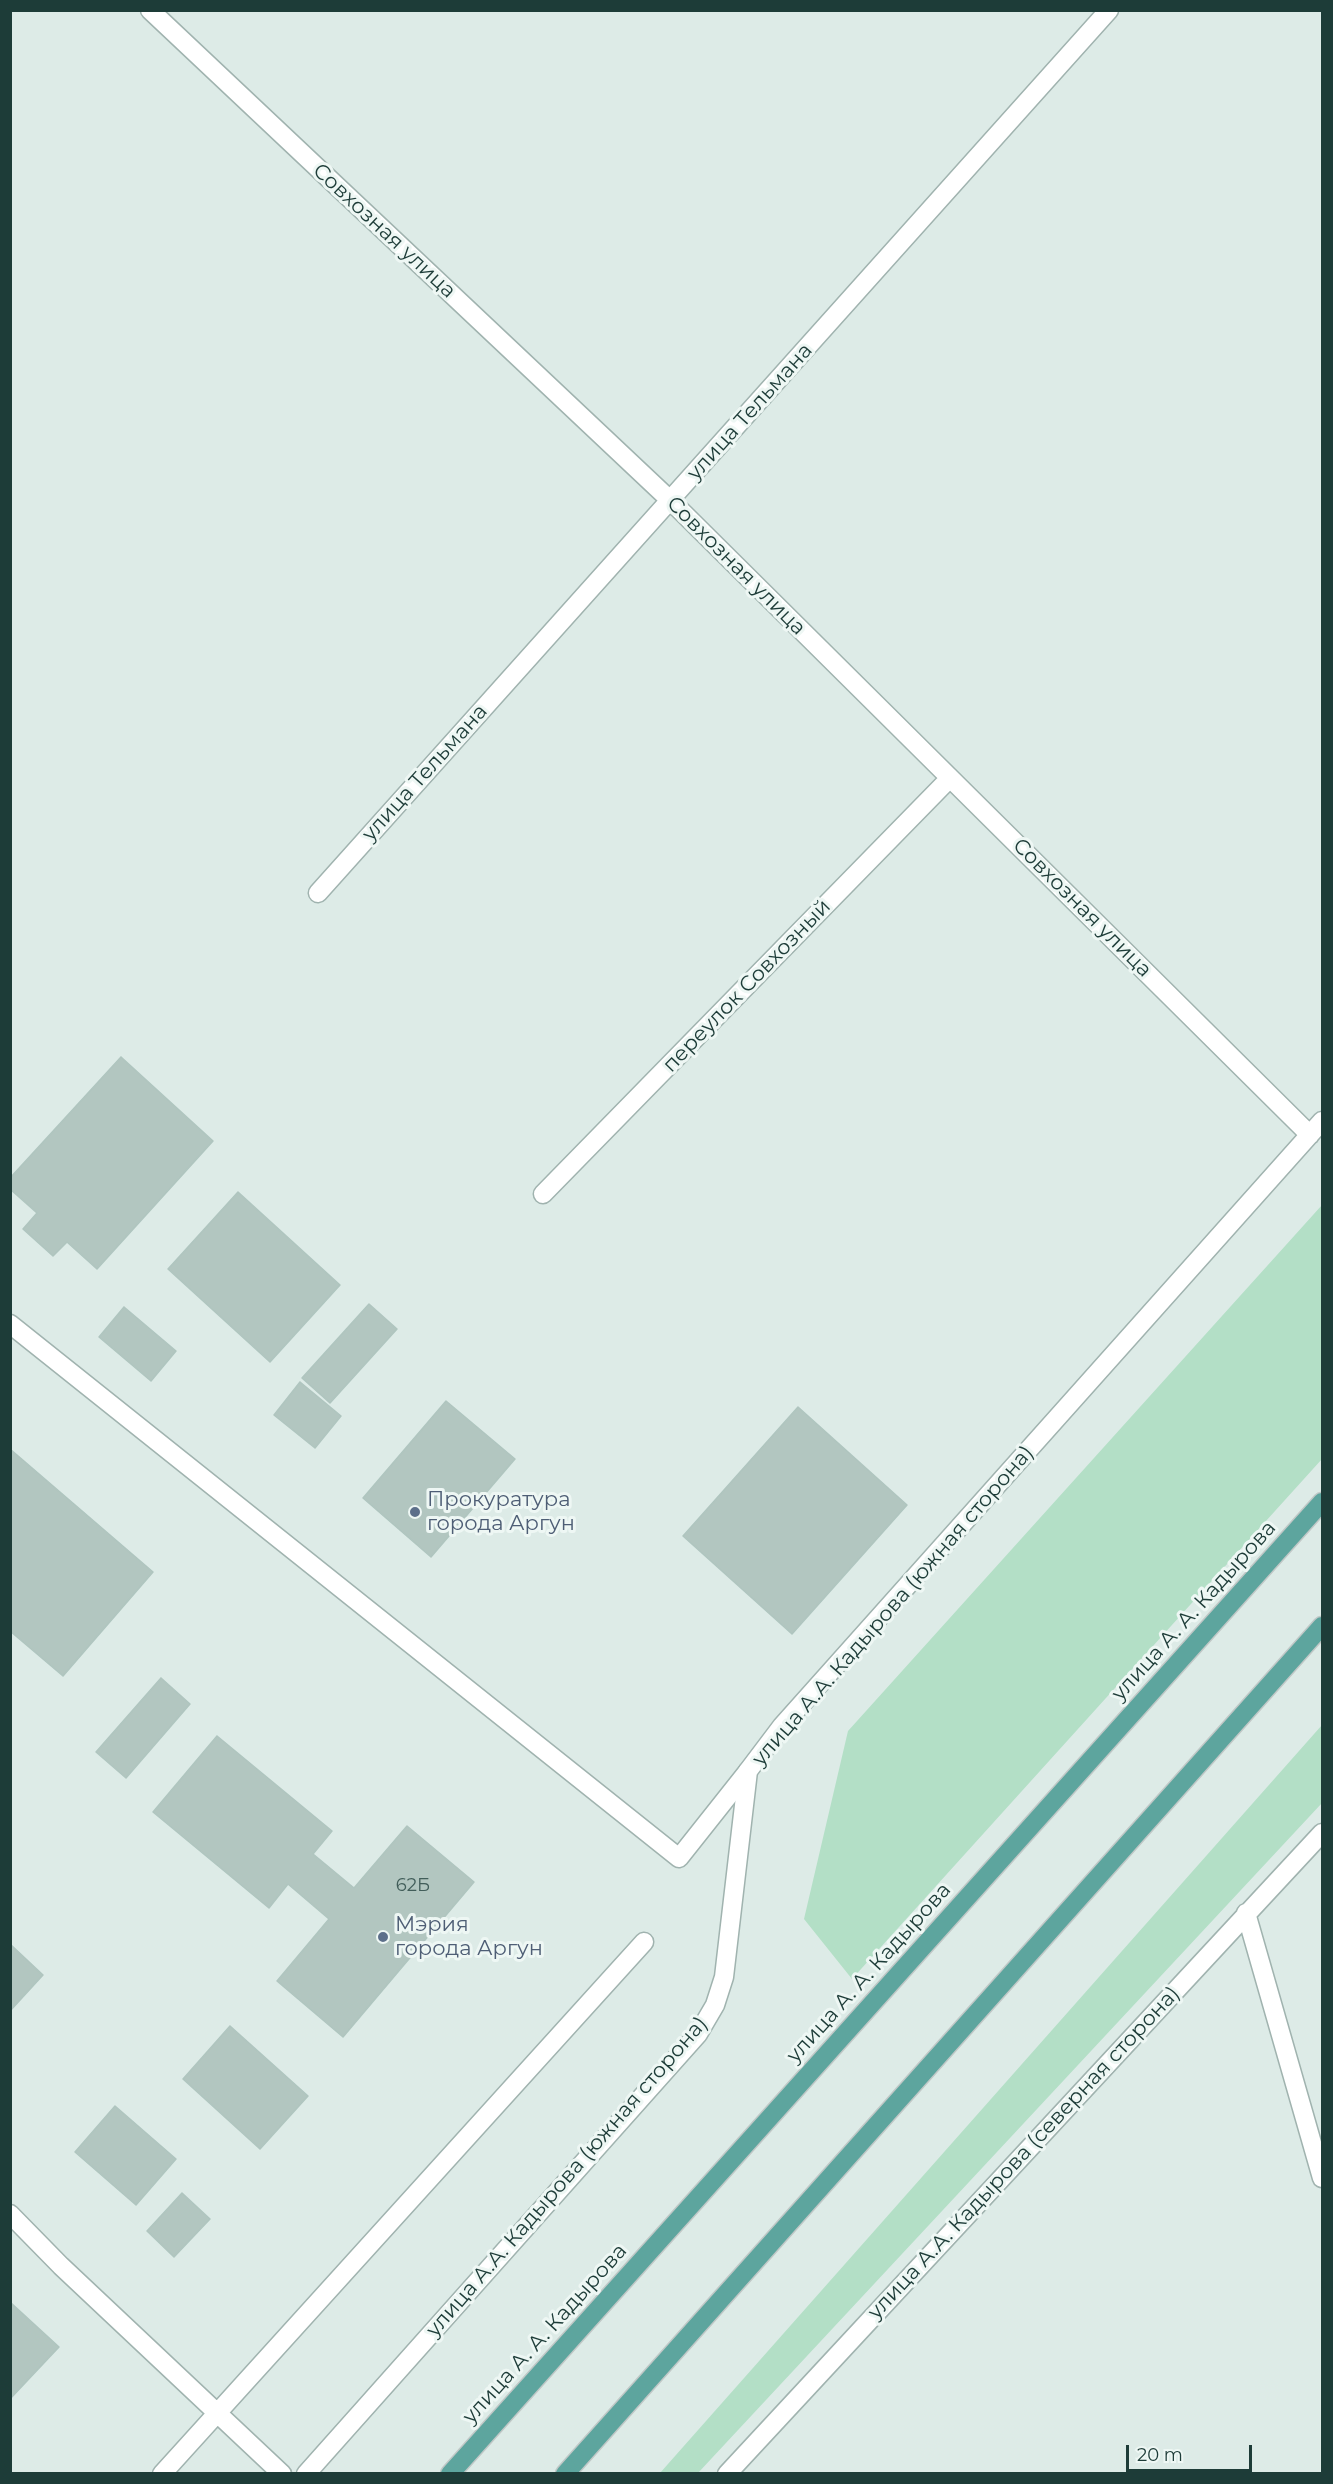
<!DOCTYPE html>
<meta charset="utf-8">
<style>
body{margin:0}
#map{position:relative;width:1333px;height:2484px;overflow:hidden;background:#ddebe7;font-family:Montserrat,sans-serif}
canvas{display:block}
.frame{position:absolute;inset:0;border:12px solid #1d3c38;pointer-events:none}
.scale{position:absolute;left:1126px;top:2445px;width:126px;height:27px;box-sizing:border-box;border:3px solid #1d3c38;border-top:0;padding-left:8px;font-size:18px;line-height:21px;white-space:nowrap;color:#1d3c38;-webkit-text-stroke:4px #eef7f4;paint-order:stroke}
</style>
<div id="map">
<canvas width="1333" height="2484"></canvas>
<div class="frame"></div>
<div class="scale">20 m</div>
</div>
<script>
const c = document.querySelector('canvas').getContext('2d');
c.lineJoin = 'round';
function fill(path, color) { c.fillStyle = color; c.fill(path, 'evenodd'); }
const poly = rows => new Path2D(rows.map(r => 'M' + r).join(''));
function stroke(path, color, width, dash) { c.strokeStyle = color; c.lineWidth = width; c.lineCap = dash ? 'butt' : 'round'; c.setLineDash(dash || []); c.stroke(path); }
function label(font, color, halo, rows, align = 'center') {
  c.font = font + ' Montserrat,sans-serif'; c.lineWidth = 6; c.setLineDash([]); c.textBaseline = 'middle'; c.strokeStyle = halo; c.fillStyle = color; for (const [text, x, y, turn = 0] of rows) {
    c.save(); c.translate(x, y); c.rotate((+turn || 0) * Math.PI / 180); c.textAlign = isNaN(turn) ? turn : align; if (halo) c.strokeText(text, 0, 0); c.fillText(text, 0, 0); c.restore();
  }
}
fill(poly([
 [1322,1205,1322,1459,852,1979,804,1919,848,1731],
 [1322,1725,1322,1803,698,2473,660,2473]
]), '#b3dfc6');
const building = poly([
 [121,1057,213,1141,97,1269,67,1242,53,1256,23,1229,37,1213,10,1189,10,1178,121,1057],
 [238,1192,340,1285,270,1362,168,1269,238,1192],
 [369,1304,397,1329,330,1403,302,1378,369,1304],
 [124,1307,176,1351,151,1381,99,1337,124,1307],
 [300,1382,341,1416,315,1448,274,1415,300,1382],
 [446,1401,515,1459,431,1557,363,1498,446,1401],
 [798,1407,907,1505,792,1634,683,1536,798,1407],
 [10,1449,153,1572,63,1676,10,1631,10,1449],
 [161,1678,190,1704,126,1778,96,1752,161,1678],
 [217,1736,332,1831,313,1854,354,1888,407,1826,474,1882,343,2037,277,1981,329,1919,288,1884,269,1908,153,1812,217,1736],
 [10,1944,43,1975,10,2011,10,1944],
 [230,2026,308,2096,260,2149,183,2079,230,2026],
 [115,2106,176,2159,136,2205,75,2152,115,2106],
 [182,2193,210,2219,174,2257,147,2231,182,2193],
 [10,2302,59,2347,10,2399,10,2302]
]);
fill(building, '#b2c6c0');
stroke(building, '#afc5bf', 1.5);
const lane = poly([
 [10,1324,679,1858,748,1771],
 [10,2214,61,2266,282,2474],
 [162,2474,644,1942]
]);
const street = poly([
 [150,10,671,501,1310,1135],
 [318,893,1109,10],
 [543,1194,950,778],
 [1246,1913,1322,2178],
 [306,2474,698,2034,715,2005,724,1977,748,1771,782,1726,1322,1121],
 [727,2474,1322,1833]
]);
const primary = poly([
 [450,2474,1322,1502],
 [565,2474,1322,1626]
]);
stroke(lane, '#a0b3af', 21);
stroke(street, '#a0b3af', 21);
stroke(primary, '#c0c8c7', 21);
stroke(lane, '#fff', 18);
stroke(street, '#fff', 18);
stroke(primary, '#5da59e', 18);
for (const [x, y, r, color] of [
 [415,1512,6,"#5c6f8a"],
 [383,1937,6,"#5c6f8a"]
]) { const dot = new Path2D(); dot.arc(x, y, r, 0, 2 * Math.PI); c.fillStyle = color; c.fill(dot); stroke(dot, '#eef7f4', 2); }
label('18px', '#425e5a', null, [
 ["62Б",413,1886]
]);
label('21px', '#1d3c38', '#eef7f4', [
 ["Совхозная улица",384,231,43],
 ["улица Тельмана",750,412,-48],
 ["Совхозная улица",736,566,45],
 ["улица Тельмана",425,773,-48],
 ["Совхозная улица",1082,908,45],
 ["переулок Совхозный",747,986,-46],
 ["улица А.А. Кадырова (южная сторона)",893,1606,-49],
 ["улица А. А. Кадырова",1194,1611,-48],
 ["улица А. А. Кадырова",869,1973,-48],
 ["улица А.А. Кадырова (северная сторона)",1024,2153,-47],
 ["улица А.А. Кадырова (южная сторона)",567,2177,-49],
 ["улица А. А. Кадырова",545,2334,-48]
]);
label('21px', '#4e5e75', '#eef7f4', [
 ["Прокуратура",427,1500],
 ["города Аргун",427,1524],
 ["Мэрия",395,1925],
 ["города Аргун",395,1949]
], 'left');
</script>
